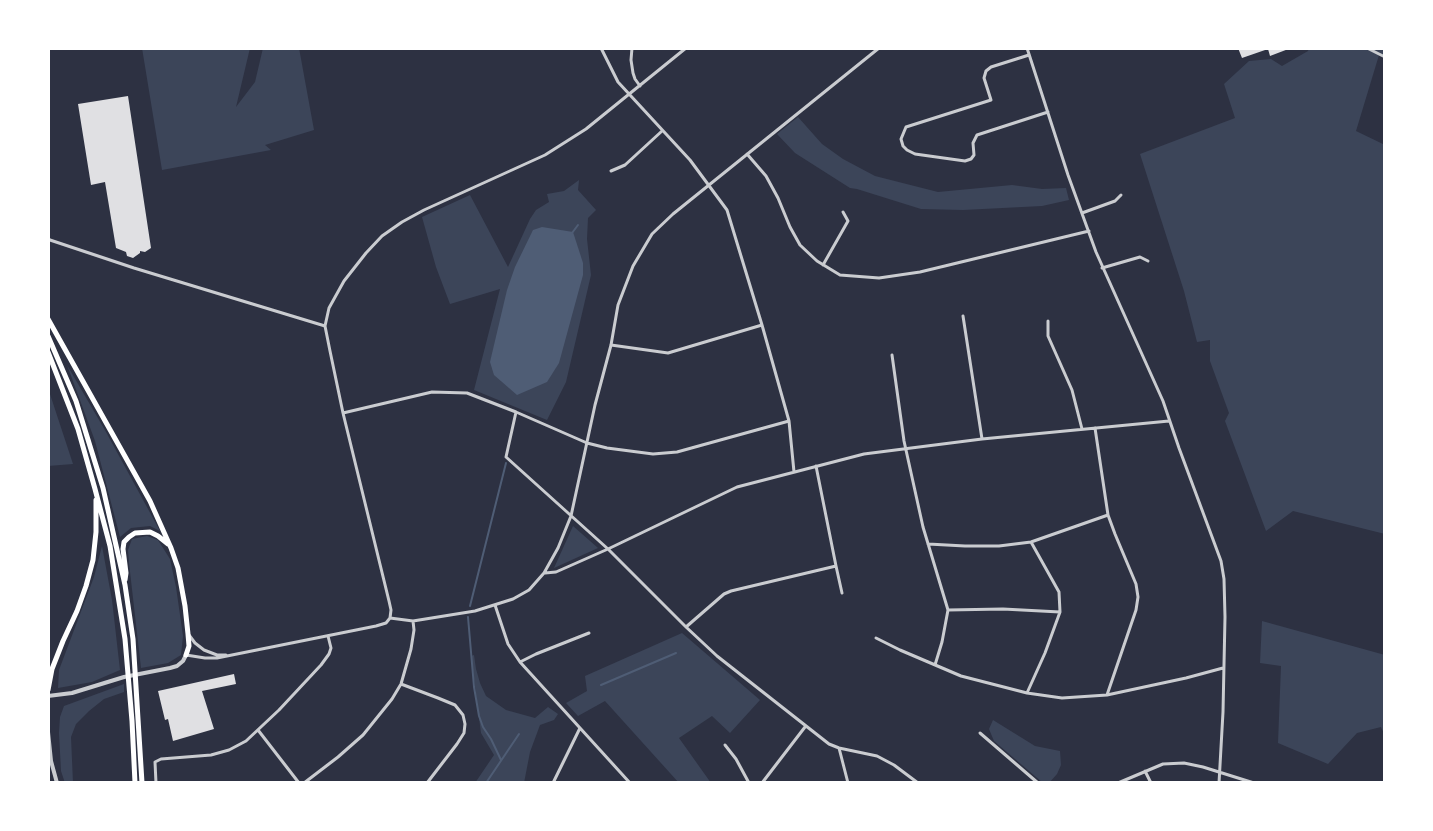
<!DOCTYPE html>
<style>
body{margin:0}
#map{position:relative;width:1433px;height:831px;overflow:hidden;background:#2d3142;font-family:Barlow,sans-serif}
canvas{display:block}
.frame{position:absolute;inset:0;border:50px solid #fff;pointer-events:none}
</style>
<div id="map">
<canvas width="1433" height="831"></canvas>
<div class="frame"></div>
</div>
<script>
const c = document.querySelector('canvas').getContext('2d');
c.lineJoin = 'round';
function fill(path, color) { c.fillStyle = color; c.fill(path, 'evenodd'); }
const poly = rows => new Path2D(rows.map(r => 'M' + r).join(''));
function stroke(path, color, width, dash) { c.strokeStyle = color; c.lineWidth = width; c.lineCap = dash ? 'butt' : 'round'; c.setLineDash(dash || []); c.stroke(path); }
fill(poly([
 [142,48,250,48,236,107,255,82,263,48,299,48,314,130,265,145,271,150,162,170],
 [1309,48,1385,48,1385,57,1379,55,1356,131,1385,145,1385,534,1293,511,1266,531,1225,421,1229,413,1210,361,1210,340,1197,342,1184,291,1140,154,1235,118,1224,84,1249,61,1271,59,1282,66,1308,51],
 [798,117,822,144,843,159,875,176,938,192,1012,185,1042,189,1066,188,1069,200,1042,206,963,210,921,209,857,189,850,188,795,153,777,134],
 [579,180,578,190,596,210,588,218,587,239,591,275,566,382,547,420,474,390,500,289,450,304,436,267,422,217,470,195,508,267,530,219,536,210,549,202,547,194,564,191],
 [67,365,106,432,160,531,150,526,131,528,120,537,95,441],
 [48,388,73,464,48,466],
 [573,526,598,548,554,568],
 [147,536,158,540,170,559,176,587,183,636,181,655,168,663,141,668,129,563,128,550,132,539],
 [102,546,112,600,120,670,92,682,58,688,59,670,94,577],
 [1262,621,1385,655,1385,736,1381,727,1357,733,1328,764,1278,743,1281,666,1260,663],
 [682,633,760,700,730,733,712,716,679,738,711,783,679,783,605,701,578,716,566,703,587,691,585,676],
 [474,655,476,669,480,683,486,696,506,710,535,718,548,707,558,714,554,720,540,725,530,752,524,783,475,783,494,755,481,733,471,656],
 [124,684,124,692,104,699,89,711,76,724,71,737,73,783,65,783,61,771,59,733,60,717,64,706],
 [993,720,1035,746,1060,751,1061,765,1057,774,1049,783,1043,783,994,741,989,729]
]), '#3c4559');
fill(poly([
 [542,227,573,232,583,263,583,275,559,363,547,382,517,395,494,375,490,362,507,290,515,267,533,230]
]), '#4f5d75');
stroke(poly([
 [572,233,578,225],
 [470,606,506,463],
 [468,617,474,687,479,716,483,727,491,739,501,760],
 [601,685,676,653],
 [486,783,519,734]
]), '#4f5d75', 2);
fill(poly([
 [1238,48,1291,48,1270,56,1268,49,1242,58],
 [128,96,151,248,145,252,140,251,140,253,133,258,127,256,126,252,116,248,105,182,91,185,78,104],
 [234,674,236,684,202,691,214,729,173,741,168,719,165,720,158,691]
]), '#e0e0e3');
stroke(poly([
 [601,48,618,82,690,160,727,210,762,325,789,421,794,472],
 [632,48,631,60,633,73,635,79,640,86],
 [1027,48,1068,175,1096,252,1163,401,1179,448,1221,561,1224,579,1225,617,1223,712,1219,783],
 [1367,48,1385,57],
 [1029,55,991,67,986,71,984,78,991,100,906,127,901,139,903,146,907,150,915,154,965,161,971,159,974,155,973,143,977,135,1048,112],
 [747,154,766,176,778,198,790,227,800,245,817,261,840,275,879,278,920,272,1089,231],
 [611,171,625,165,662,131],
 [1082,213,1115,201,1121,195],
 [48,238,50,240,134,268,325,326],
 [823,265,848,221,843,212],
 [1102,268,1140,257,1148,261],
 [963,316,982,439],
 [1048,321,1048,336,1072,390,1082,429],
 [611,345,668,353,762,325],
 [892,355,904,441,923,527,948,610,942,642,935,665],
 [516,412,506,457,608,549,686,627,717,656,829,744,839,748,877,756,894,765,918,783],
 [343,413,432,392,467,393,516,412,587,443,607,448,653,454,677,452,789,421],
 [1095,428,1108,515,1115,534,1136,584,1138,597,1136,610,1107,695],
 [928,544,965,546,999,546,1031,542,1108,515],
 [836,566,842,593],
 [545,573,556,572,608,549,737,487,864,454,982,439,1169,421],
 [495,605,508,644,520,662,630,783],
 [948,610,1003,609,1060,612],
 [390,618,391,610,389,601,343,413,330,351,325,326,329,308,344,281,366,253,382,236,402,222,424,210,545,155,586,129,686,48],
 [686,627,724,594,731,591,836,566,816,466],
 [189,635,195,643,204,650,217,655,226,655],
 [876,638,900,650,961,676,1027,693,1062,698,1107,695,1186,678,1223,668],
 [186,655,205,658,217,658,376,626,386,623,390,618,413,621,475,611,513,599,529,590,544,573,558,548,571,516,595,405,611,345,618,305,633,266,652,234,673,214,879,48],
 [520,662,536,654,589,633],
 [401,684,438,698,455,705,463,715,465,724,464,733,457,744,427,783],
 [1027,693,1045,653,1060,612,1059,592,1031,542],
 [258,730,299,783],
 [980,733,1038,783],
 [725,745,736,759,749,783],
 [839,748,848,783],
 [1145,771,1151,783],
 [156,783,155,762,161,759,211,755,229,750,246,741,279,710,321,665,329,654,331,648,328,636],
 [304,783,338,757,363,735,392,699,401,684,411,649,414,630,413,621],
 [553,783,580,728],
 [762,783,805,727],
 [1118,783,1163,764,1184,763,1203,767,1254,783]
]), '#caccd0', 3);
stroke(poly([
 [48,696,72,693,124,677,170,668,177,666,183,661,186,655],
 [48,732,51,761,57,783]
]), '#caccd0', 4);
stroke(poly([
 [48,319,150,501,171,548,178,568,185,606,188,634,189,646,186,655],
 [48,336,76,401,103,488,125,585,133,639,142,783],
 [48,352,78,429,95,489,110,546,125,639,132,721,135,783],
 [125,580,126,573,123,549,124,542,129,537,135,533,150,532,158,536,168,544],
 [48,690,52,669,63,641,77,611,86,586,93,560,96,532,96,500]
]), '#fff', 5);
</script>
